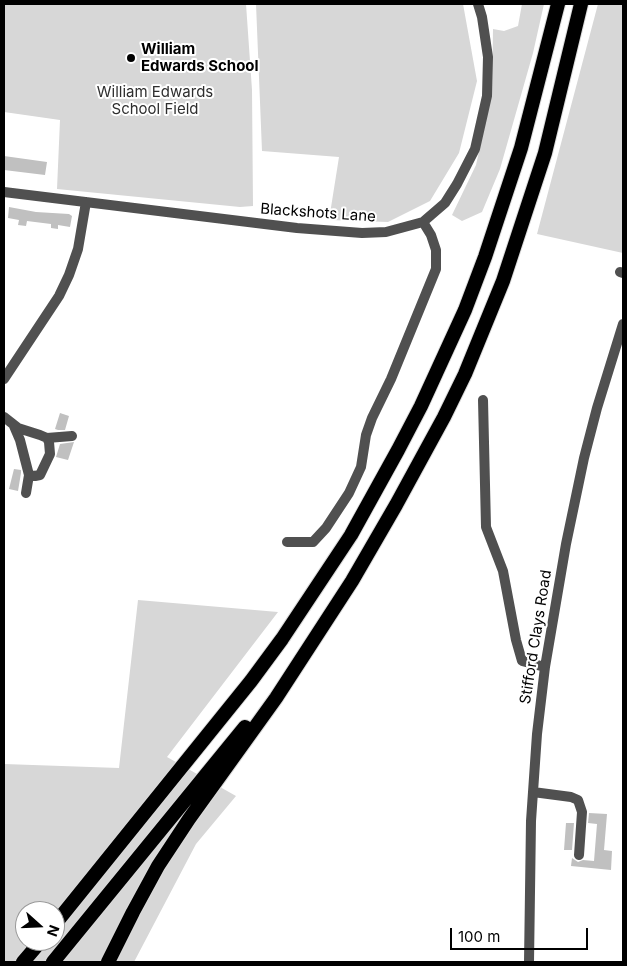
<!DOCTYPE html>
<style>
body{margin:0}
#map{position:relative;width:627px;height:966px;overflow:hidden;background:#fff;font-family:Inter,sans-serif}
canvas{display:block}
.frame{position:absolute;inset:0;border:5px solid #000;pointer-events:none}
.north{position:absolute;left:15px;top:901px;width:50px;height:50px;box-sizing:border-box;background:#fff;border:1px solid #999;border-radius:50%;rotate:110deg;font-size:14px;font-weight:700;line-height:20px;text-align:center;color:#000}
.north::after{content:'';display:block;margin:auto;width:18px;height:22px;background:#000;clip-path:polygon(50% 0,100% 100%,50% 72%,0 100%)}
.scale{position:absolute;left:450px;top:928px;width:138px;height:22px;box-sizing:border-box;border:2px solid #000;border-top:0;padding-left:6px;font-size:15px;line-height:18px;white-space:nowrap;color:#000;-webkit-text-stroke:4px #fff;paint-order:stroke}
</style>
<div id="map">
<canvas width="627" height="966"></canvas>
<div class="frame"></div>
<div class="north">N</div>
<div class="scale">100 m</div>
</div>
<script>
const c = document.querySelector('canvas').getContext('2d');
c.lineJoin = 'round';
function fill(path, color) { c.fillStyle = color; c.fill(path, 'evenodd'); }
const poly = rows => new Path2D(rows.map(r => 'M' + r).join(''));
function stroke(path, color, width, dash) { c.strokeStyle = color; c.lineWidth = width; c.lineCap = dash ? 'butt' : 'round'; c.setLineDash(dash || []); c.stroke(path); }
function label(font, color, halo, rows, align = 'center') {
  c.font = font + ' Inter,sans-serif'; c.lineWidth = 4; c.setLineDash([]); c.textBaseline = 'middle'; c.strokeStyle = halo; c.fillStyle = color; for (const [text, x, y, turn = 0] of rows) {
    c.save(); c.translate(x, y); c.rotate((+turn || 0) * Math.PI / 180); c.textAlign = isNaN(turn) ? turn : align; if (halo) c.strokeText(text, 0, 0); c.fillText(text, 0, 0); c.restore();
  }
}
fill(poly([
 [4,4,246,4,252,90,253,206,240,207,57,189,60,120,4,112],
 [256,4,463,4,477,81,459,153,430,201,388,222,329,220,339,157,262,151],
 [522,4,544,4,533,53,500,169,482,212,462,221,452,215,476,165,492,93,493,29,504,31,518,26],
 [598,4,623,4,623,253,537,234],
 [138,600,278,612,167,757,236,796,196,844,134,962,4,962,4,764,119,768],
 [25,911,55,911,55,941,25,941]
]), '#d7d7d7');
fill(poly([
 [4,156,47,162,45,175,4,170],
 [9,207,36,212,69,214,72,216,70,227,58,225,58,229,51,228,51,224,27,221,26,226,18,225,19,220,8,218],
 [60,413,69,416,65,430,58,430,55,429],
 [74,442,68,460,56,457,60,444],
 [14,469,21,470,21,473,18,491,9,489],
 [589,813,607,814,604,850,612,851,611,870,571,866,572,858,578,862,583,860,594,861,597,824,588,823],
 [566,823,574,823,572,850,564,850]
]), '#c0c0c0');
const highway = poly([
 [55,924,251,681,282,639,351,535,398,450,421,406,465,310,485,257,521,148,558,4],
 [23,962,41,941],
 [53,962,245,727],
 [108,962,133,912,158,866,189,819,276,698,352,581,396,505,444,417,465,374,503,281,545,153,581,4]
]);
stroke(highway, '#dbdbdb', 16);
stroke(poly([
 [4,192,297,228,362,233,386,232,423,222,445,203,457,184,475,149,487,96,488,57,482,17,478,4],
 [620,272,623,273],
 [4,379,59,296,69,275,78,249,86,202],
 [483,400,486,527,503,571,516,640,522,661,545,667],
 [4,417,18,428,40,435,47,438,49,442,50,454,40,475,35,476,29,475,20,440,14,426],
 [47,438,72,436],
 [26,493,29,475],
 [287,542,313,542,326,528,349,493,361,467,366,435,372,418,391,379,436,269,436,250,431,235,423,222],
 [533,792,571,797,578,800,582,812,579,855],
 [529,962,531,821,537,734,545,667,566,544,584,458,597,408,623,324]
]), '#505050', 10);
stroke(highway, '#000', 14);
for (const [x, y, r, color] of [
 [131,58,5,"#000"]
]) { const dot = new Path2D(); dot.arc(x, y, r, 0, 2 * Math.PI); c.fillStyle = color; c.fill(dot); stroke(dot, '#fff', 2); }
label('bold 15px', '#000', '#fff', [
 ["William",141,49],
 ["Edwards School",141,66]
], 'left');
label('15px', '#2e2e2e', '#fff', [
 ["William Edwards",155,92],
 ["School Field",155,109]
]);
label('15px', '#000', '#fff', [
 ["Blackshots Lane",318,213,4],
 ["Stifford Clays Road",536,637,-81]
]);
</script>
